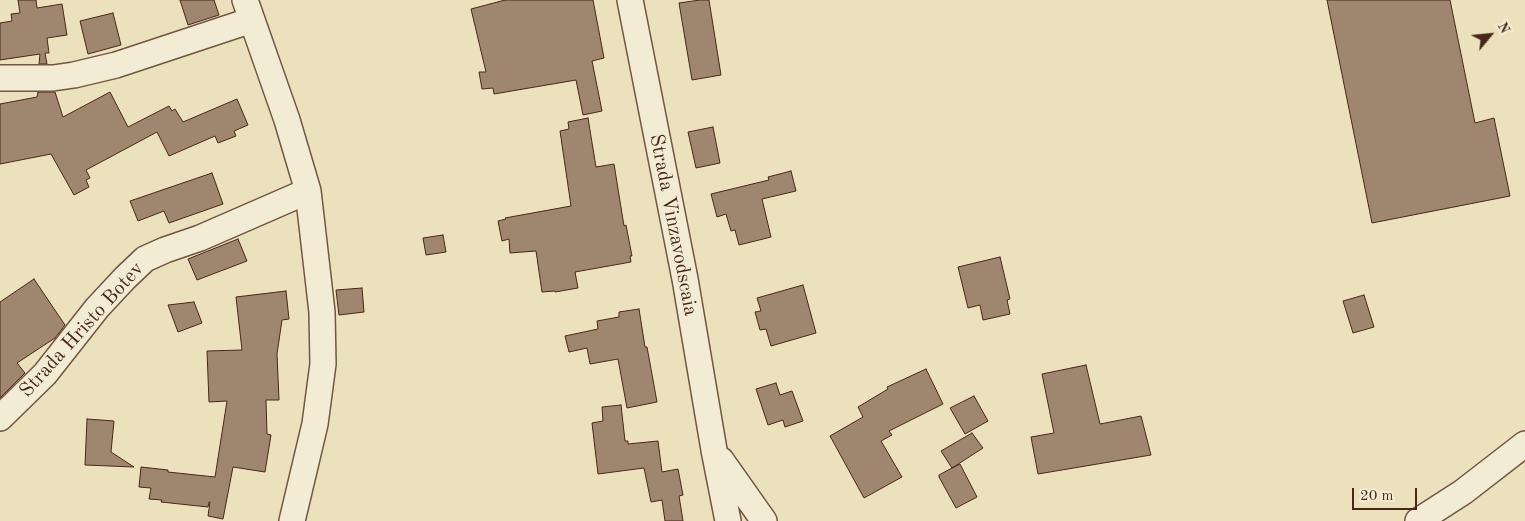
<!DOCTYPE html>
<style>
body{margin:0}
#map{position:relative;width:1525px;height:521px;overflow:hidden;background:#ebe1bd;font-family:"Old Standard TT",serif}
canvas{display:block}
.north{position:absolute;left:1465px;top:10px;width:50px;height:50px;-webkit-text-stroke:4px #f2ecd4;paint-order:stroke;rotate:62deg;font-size:14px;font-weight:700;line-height:20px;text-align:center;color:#4a2619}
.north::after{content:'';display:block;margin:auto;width:18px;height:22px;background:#4a2619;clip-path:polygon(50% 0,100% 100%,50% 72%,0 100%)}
.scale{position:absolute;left:1352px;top:488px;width:65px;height:22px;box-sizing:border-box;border:2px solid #4a2619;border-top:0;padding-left:6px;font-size:15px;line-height:18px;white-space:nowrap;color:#4a2619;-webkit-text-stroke:4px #f2ecd4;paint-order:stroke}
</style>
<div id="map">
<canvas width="1525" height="521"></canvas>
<div class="north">N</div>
<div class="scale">20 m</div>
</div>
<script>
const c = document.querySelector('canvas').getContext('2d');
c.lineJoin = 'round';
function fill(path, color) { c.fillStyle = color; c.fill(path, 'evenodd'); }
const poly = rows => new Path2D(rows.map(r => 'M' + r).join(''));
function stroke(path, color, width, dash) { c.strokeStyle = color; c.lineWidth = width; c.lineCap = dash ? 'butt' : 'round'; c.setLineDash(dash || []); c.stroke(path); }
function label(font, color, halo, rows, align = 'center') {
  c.font = font + ' "Old Standard TT",serif'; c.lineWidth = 4; c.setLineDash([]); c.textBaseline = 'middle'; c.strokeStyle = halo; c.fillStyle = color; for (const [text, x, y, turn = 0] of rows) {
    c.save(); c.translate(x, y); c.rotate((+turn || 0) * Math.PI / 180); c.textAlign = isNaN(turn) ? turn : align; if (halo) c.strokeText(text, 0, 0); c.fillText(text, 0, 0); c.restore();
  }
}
const building = poly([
 [18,0,36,0,37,8,62,4,67,35,47,38,49,53,45,53,47,64,39,64,40,54,0,60,0,23,12,21,11,14,20,13,18,0],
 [180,0,214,0,219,15,188,25,180,0],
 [505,0,593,0,604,58,592,61,602,111,583,115,576,80,494,94,493,88,482,89,479,72,486,72,471,9,505,0],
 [700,0,709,0,721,75,692,80,679,3,700,0],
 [1327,0,1450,0,1475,123,1494,118,1510,196,1372,223,1327,0],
 [113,13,121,45,88,54,80,21,113,13],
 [38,92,55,92,63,117,110,92,128,127,169,106,172,111,175,109,183,122,237,99,248,125,234,131,236,136,218,143,215,136,169,156,157,132,86,170,90,178,86,180,89,187,74,195,51,154,0,164,0,104,37,97,38,92],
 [588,118,596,167,614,164,624,226,626,225,632,256,630,256,631,262,575,272,578,288,555,292,555,291,542,292,536,251,510,253,509,239,502,241,498,221,506,219,505,218,571,206,560,131,569,129,568,122,588,118],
 [713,127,720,163,696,168,688,132,713,127],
 [791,171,796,191,762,199,771,237,739,245,735,230,731,231,726,214,717,217,711,194,769,180,768,177,791,171],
 [212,173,223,204,169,223,164,211,138,221,130,201,212,173],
 [443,235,446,252,426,255,423,238,443,235],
 [238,239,247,261,197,280,188,259,238,239],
 [1000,257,1010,299,1007,300,1010,314,983,320,980,305,968,308,958,267,1000,257],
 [34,279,65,325,55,338,17,363,25,373,0,398,0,302,34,279],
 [803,285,816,333,771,346,766,329,760,330,755,312,761,311,757,298,803,285],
 [362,288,364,312,339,315,336,290,362,288],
 [286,291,289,319,282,320,277,354,279,400,266,400,267,434,271,435,265,472,233,467,223,519,208,516,210,502,209,502,208,507,161,502,162,500,149,499,151,488,139,487,141,467,168,470,168,472,215,477,227,401,209,402,207,351,242,350,236,297,286,291],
 [1364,295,1374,327,1353,333,1343,301,1364,295],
 [194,302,202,323,178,332,168,305,194,302],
 [639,309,645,347,647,347,657,402,627,408,618,359,590,364,587,348,569,352,565,336,598,329,597,321,619,317,619,312,639,309],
 [1086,365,1100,424,1141,416,1151,455,1038,474,1031,437,1054,433,1042,374,1086,365],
 [926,369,943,404,889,431,892,435,881,441,902,477,864,498,830,436,863,417,858,407,888,389,887,387,926,369],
 [776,383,780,395,792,391,803,421,785,427,783,420,768,425,756,389,776,383],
 [974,396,988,421,965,434,950,408,974,396],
 [621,405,625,441,628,441,628,444,658,441,662,472,678,469,683,495,679,496,683,521,665,521,662,500,651,502,644,468,598,474,592,423,603,421,602,407,621,405],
 [87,419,114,421,111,452,134,467,85,465,87,419],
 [972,433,983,448,952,468,960,464,977,497,956,508,939,477,939,475,952,468,941,451,972,433]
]);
fill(building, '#9e876e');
stroke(building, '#4a2619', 1);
const street = poly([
 [245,0,287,120,308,191,322,312,323,364,315,424,292,521],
 [630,0,685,279,714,450,728,521],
 [0,78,53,78,74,75,116,65,252,20],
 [0,418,45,374,97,308,125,278,145,259,165,250,200,238,308,191],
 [721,460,764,521],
 [1418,521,1463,492,1525,444]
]);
stroke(street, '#725542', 28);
stroke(street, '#f2ecd4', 25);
label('20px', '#4a2619', '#f2ecd4', [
 ["Strada Vinzavodscaia",673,225,79],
 ["Strada Hristo Botev",82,330,-48]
]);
</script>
